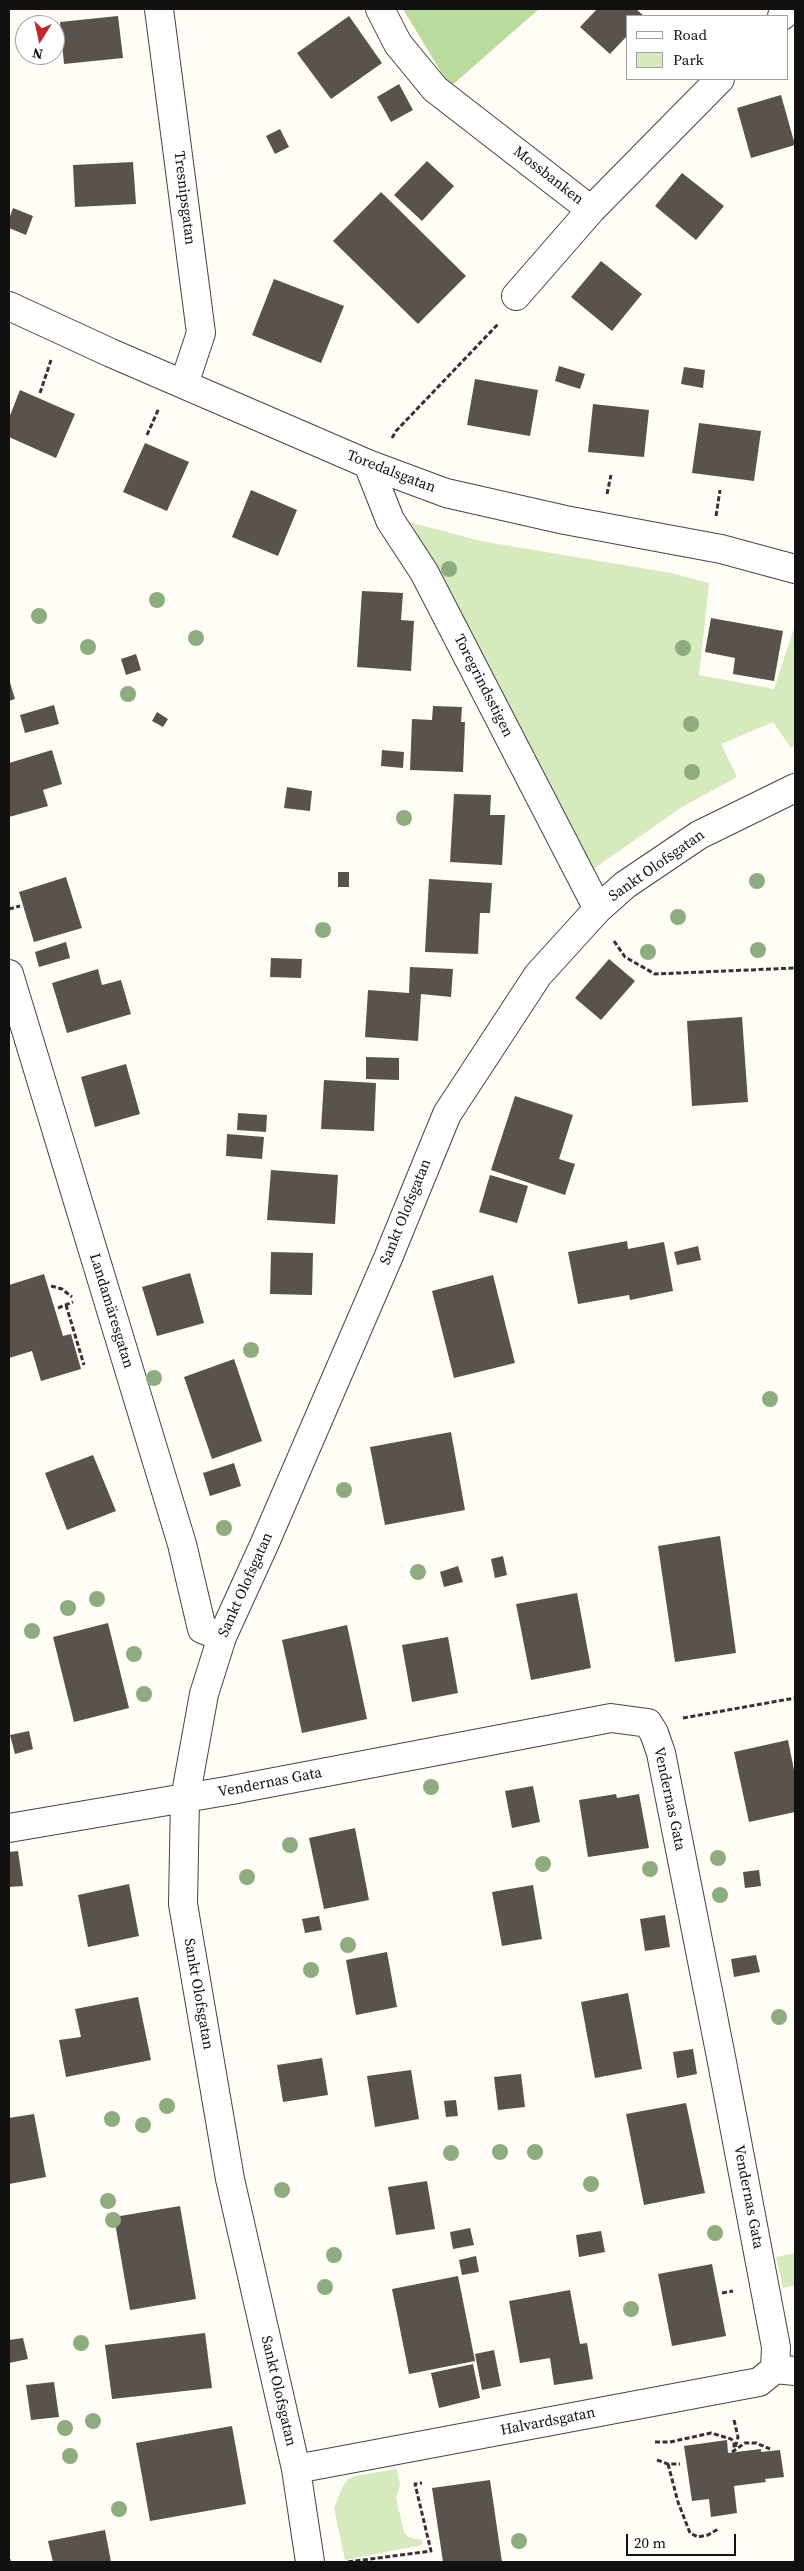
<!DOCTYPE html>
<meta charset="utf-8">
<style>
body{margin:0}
#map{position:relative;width:804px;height:2571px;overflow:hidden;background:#fffdf5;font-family:"Source Serif 4",serif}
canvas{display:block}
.frame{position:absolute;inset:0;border:10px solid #111;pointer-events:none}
.legend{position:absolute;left:626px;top:15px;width:162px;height:65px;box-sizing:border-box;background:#fff;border:1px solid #a0a0a0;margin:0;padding:6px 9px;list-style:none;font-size:15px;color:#111}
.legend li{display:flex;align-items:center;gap:10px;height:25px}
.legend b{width:25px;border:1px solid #a0a0a0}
.north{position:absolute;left:15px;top:15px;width:50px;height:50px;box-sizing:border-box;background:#fff;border:1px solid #a0a0a0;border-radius:50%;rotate:190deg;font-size:14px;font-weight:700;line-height:20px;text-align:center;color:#111}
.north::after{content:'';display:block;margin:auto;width:18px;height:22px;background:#c4262e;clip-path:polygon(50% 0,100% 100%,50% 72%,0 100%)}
.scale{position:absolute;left:626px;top:2534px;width:110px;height:22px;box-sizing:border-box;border:2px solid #111;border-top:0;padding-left:6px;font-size:15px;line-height:18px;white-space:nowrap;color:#111;-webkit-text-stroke:4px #fff;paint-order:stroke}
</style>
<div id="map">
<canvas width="804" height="2571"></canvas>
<div class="frame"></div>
<ul class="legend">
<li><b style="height:6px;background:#fff"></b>Road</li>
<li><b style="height:14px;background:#d5ebbd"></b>Park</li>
</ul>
<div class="north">N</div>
<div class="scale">20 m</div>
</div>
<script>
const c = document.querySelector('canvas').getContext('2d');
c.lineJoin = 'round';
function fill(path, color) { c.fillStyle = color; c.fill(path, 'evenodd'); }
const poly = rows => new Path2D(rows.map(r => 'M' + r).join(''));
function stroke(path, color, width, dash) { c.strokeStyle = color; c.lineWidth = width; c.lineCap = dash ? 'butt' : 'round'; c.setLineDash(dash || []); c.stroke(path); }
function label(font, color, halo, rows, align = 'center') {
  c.font = font + ' "Source Serif 4",serif'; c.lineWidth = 5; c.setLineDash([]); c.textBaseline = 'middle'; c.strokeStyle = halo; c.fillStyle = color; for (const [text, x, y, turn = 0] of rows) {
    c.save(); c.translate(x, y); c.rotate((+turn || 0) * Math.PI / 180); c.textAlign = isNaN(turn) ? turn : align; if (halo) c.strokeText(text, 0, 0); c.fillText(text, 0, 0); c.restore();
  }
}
fill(poly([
 [405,521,481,541,671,573,709,583,699,675,774,689,795,625,795,745,791,748,773,722,721,744,737,777,682,807,592,870],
 [795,2253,795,2285,783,2288,776,2257],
 [397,2469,400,2485,396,2498,404,2532,408,2537,422,2540,422,2545,345,2560,334,2508,342,2488,348,2479,355,2476]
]), '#d5ebbd');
fill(poly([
 [403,9,539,9,450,87]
]), '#b9dc9c');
fill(poly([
 [597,9,636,9,644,16,628,16,628,35,610,54,580,27],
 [118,16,123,58,64,64,60,22],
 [349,16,382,63,331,99,297,53],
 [399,84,413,110,391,122,377,97],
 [781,95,795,145,751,158,737,108],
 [280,129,289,147,275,154,266,136],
 [427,161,454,186,422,221,394,195],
 [133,162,136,204,75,207,73,165],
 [682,173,724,206,696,240,655,206],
 [381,192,466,276,418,324,333,241],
 [13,208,33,216,26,235,9,228,9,219],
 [601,261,642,294,612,331,571,297],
 [274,279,344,306,321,363,252,335],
 [559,366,585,374,580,389,555,381],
 [684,367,705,370,703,388,681,384],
 [475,379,538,390,530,436,467,425],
 [20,390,75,414,56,458,9,437,9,418],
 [593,404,649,410,644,457,588,452],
 [699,423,761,431,754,481,692,473],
 [145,443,189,462,167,511,123,492],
 [251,490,297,510,278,556,232,537],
 [362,591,403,593,401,620,414,621,411,671,357,667],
 [711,618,783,631,774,681,733,674,735,658,705,652],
 [136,654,141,670,126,675,121,659],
 [9,679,15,699,9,701],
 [54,705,59,724,25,733,20,715],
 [433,706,462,707,461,722,465,722,463,772,410,770,412,719,432,720],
 [157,712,168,719,163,727,152,721],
 [52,750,62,784,43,790,48,806,9,817,9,763],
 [382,750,404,752,403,768,381,766],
 [287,787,312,791,310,811,284,808],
 [454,794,491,795,490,815,505,815,502,865,450,862],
 [338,872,349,872,349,887,338,887],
 [66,877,82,928,34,942,19,892],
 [429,879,492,883,490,913,480,913,478,954,425,952],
 [66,942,70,958,39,967,35,952],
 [271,958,302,959,301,978,270,977],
 [609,959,635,981,601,1020,575,998],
 [410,967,453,969,451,997,421,994,418,1041,365,1037,368,990,409,993],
 [98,969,102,985,121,980,131,1014,67,1033,52,983],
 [742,1017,748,1102,692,1106,687,1021],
 [366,1057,399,1058,399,1080,366,1079],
 [126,1064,140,1114,95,1127,81,1077],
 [324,1080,376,1083,374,1131,321,1129],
 [515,1096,573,1115,559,1159,575,1164,565,1195,491,1170],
 [238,1113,267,1115,266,1132,237,1130],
 [227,1134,264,1137,262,1159,226,1156],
 [271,1170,338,1175,335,1224,267,1220],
 [490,1175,528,1186,517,1223,479,1212],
 [627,1241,628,1249,664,1242,673,1291,630,1300,629,1295,578,1304,568,1252],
 [698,1246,701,1260,677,1265,674,1252],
 [271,1252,313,1253,312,1295,270,1294],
 [190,1273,204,1323,157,1336,142,1287],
 [44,1274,63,1336,71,1334,81,1369,41,1381,32,1351,9,1358,9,1285],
 [493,1275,515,1363,454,1378,432,1291],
 [234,1359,262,1441,212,1459,184,1377],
 [451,1432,465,1510,385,1525,370,1447],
 [93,1455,116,1511,67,1530,45,1473],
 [234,1463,241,1486,210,1496,203,1473],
 [720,1536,736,1653,675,1662,658,1546],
 [503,1556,507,1575,495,1578,491,1559],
 [458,1566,463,1582,444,1587,440,1572],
 [577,1593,591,1668,531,1680,516,1604],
 [108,1623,129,1708,74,1722,53,1637],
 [347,1625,367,1719,302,1733,282,1640],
 [448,1637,458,1693,412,1702,402,1645],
 [29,1731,33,1749,15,1754,10,1735],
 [788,1740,795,1775,795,1812,749,1822,734,1752],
 [533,1786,540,1822,512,1828,505,1791],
 [616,1794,617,1798,639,1794,649,1848,588,1857,579,1800],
 [355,1828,369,1900,324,1909,309,1838],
 [18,1851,23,1886,9,1887,9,1852],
 [759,1870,761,1886,745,1888,743,1872],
 [129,1884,139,1936,88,1947,78,1895],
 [533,1885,542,1939,502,1946,492,1892],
 [665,1915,670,1947,645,1951,640,1919],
 [319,1916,322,1930,305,1933,302,1919],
 [387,1952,397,2007,356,2015,346,1960],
 [756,1955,760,1972,734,1977,731,1959],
 [628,1993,642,2069,595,2078,581,2002],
 [138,1997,151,2060,66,2077,59,2040,81,2037,75,2009],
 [693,2049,697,2074,677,2078,673,2052],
 [322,2058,328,2095,283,2102,277,2065],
 [411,2070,419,2119,375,2127,367,2076],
 [521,2074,525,2107,498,2110,494,2077],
 [456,2100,458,2116,446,2117,444,2101],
 [686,2103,705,2193,644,2205,626,2114],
 [34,2114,46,2177,9,2184,9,2118],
 [427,2181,435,2229,396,2235,388,2187],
 [180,2206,196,2299,130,2310,114,2217],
 [470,2228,474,2245,453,2249,450,2232],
 [601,2231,605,2252,579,2257,576,2235],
 [476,2256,479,2272,462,2275,459,2260],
 [712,2264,726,2336,672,2346,658,2274],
 [458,2276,475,2361,409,2374,392,2289],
 [570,2290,580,2344,587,2343,593,2379,554,2385,550,2358,520,2363,509,2301],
 [205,2333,212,2388,112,2399,105,2345],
 [23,2338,28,2359,9,2363,9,2340],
 [494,2350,501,2386,482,2390,475,2354],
 [473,2364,480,2398,439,2408,431,2373],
 [54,2382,59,2417,31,2420,26,2385],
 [232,2426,246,2504,150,2521,136,2443],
 [727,2440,728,2453,761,2449,761,2452,780,2450,784,2477,765,2479,766,2482,734,2486,737,2513,711,2517,709,2499,692,2501,684,2446],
 [490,2480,502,2562,443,2562,432,2488],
 [105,2530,111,2562,53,2562,48,2541]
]), '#5a524d');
const minor = poly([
 [159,9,201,333,184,384],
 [380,9,398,44,435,89,591,210,720,79],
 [782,16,790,9],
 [516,296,591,210],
 [9,306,111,353,368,464,446,493,565,520,721,549,795,569],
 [368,464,390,520,424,572,598,909],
 [9,974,182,1544,202,1629,222,1637],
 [9,1828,232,1790,611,1718,648,1723,654,1733,661,1753,721,2057,776,2347,775,2369],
 [296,2469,759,2382,775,2369,795,2371],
 [310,2562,296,2469,230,2179,183,1904,185,1799,204,1694,222,1637,264,1545,388,1258,447,1114,538,975,598,909,625,885,699,835,795,788]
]);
stroke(minor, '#444', 30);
stroke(poly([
 [40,393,51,360],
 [147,435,159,408],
 [392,438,396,431,499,323],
 [607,494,611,475],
 [716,516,720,490],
 [9,909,20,906],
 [614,941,625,957,655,974,795,968],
 [51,1286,62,1289,72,1297],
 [66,1305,84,1365],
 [58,1308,73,1302],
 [683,1718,795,1698],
 [722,2293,733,2291],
 [734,2420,738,2437,735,2448],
 [655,2442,670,2442,711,2433,731,2439,734,2442,734,2449],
 [732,2452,745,2443,756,2443,770,2449],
 [657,2460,668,2464,680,2464],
 [668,2464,678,2502,690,2533,698,2537,708,2535,718,2529],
 [9,2559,9,2562],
 [348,2562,431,2551,415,2484,422,2483]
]), '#333', 3, [5, 2.5]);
stroke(minor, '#fff', 28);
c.fillStyle = '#8dad7f';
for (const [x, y] of [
 [449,569],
 [157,600],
 [39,616],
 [196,638],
 [88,647],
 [683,648],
 [128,694],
 [691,724],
 [692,772],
 [404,818],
 [757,881],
 [678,917],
 [323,930],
 [758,950],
 [648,952],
 [251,1350],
 [154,1378],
 [770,1399],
 [344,1490],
 [224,1528],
 [418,1572],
 [97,1599],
 [68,1608],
 [32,1631],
 [134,1654],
 [144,1694],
 [431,1787],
 [290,1845],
 [718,1858],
 [543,1864],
 [650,1869],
 [247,1877],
 [720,1895],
 [348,1945],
 [311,1970],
 [779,2017],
 [167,2106],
 [112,2119],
 [143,2125],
 [500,2152],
 [535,2152],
 [451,2153],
 [591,2184],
 [282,2190],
 [108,2201],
 [113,2220],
 [715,2233],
 [334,2255],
 [325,2287],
 [631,2309],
 [81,2343],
 [93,2421],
 [65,2428],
 [70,2456],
 [119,2509],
 [519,2541]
]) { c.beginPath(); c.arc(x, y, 8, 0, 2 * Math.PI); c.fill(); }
label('15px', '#111', '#fff', [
 ["Mossbanken",548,176,38],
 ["Tresnipsgatan",184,198,83],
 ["Toredalsgatan",391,472,21],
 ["Toregrindsstigen",483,686,63],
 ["Sankt Olofsgatan",657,866,-35],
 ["Sankt Olofsgatan",406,1212,-68],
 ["Landamäresgatan",111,1311,73],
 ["Sankt Olofsgatan",246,1585,-66],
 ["Vendernas Gata",270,1783,-11],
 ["Vendernas Gata",669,1799,78],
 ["Sankt Olofsgatan",198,1994,80],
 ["Vendernas Gata",748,2197,79],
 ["Sankt Olofsgatan",278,2391,77],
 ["Halvardsgatan",548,2422,-11]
]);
</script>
